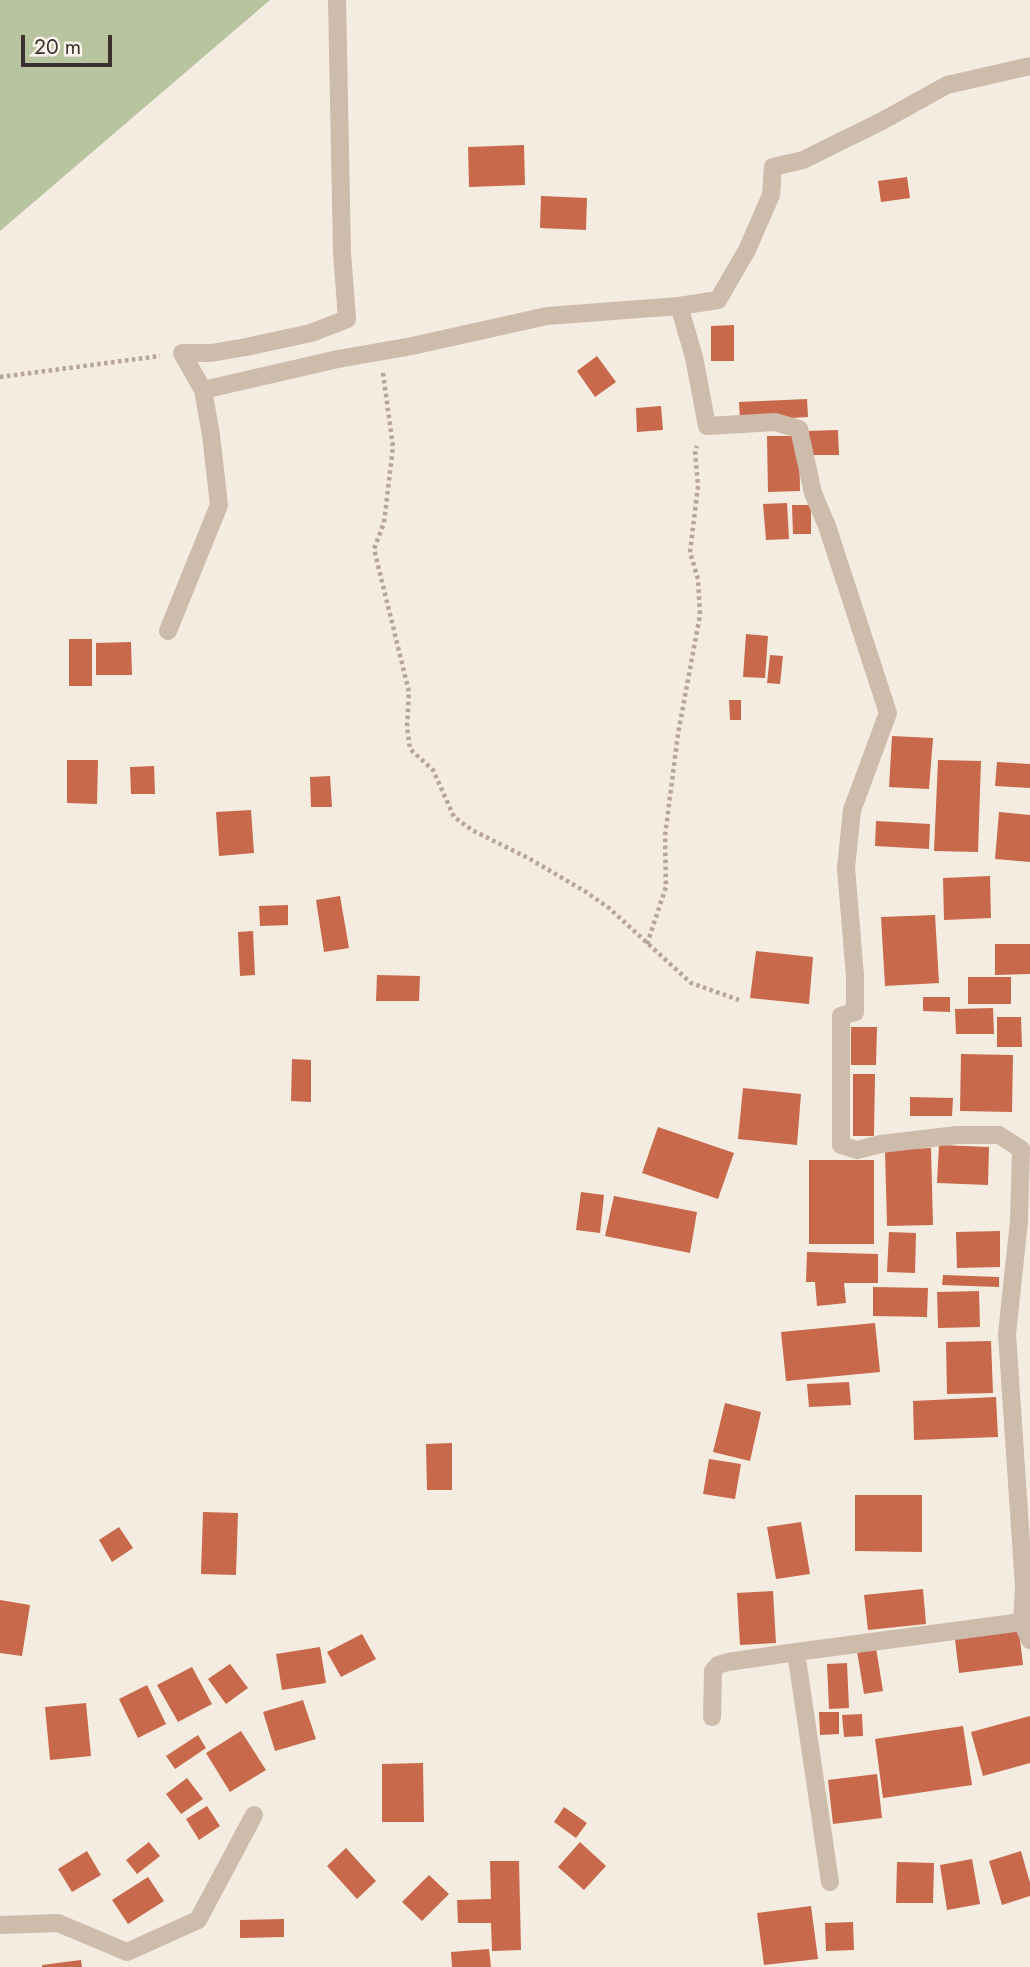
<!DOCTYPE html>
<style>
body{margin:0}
#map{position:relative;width:1030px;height:1967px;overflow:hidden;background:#f4ebe1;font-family:Jost,sans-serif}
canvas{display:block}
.scale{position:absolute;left:21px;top:35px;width:91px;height:32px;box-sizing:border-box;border:4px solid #3b302b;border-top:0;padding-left:9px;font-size:21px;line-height:24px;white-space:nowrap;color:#3b302b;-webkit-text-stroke:5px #fbf5ee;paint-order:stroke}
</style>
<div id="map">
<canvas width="1030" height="1967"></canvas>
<div class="scale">20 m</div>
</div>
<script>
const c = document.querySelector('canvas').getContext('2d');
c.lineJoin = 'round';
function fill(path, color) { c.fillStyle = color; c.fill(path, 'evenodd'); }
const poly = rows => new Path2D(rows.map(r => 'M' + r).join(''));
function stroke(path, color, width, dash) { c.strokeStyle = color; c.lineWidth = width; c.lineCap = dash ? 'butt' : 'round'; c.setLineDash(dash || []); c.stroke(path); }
fill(poly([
 [0,0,270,0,0,231]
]), '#b8c4a0');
fill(poly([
 [524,145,525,185,469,187,468,147],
 [907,177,910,198,881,202,878,181],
 [541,196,587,198,586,230,540,228],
 [734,325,734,361,711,361,711,326],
 [597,356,616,382,595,397,577,371],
 [807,399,808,417,740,421,739,402],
 [661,406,663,430,637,432,636,408],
 [838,430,839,455,806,455,806,431],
 [767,436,799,436,800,491,768,492],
 [787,503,789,539,766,540,763,504],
 [792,505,811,505,811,534,793,534],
 [746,634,768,636,765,678,743,677],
 [69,639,92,639,92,686,69,686],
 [131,642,132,675,96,675,96,643],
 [770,655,783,656,780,684,767,683],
 [729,700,741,700,741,720,730,720],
 [892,736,933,738,929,789,889,787],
 [67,760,98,760,97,804,67,803],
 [938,760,981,761,978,852,934,851],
 [997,762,1030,764,1030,788,995,786],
 [154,766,155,794,131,794,130,767],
 [330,776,332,807,311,807,310,777],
 [251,810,254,853,219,856,216,812],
 [999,812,1030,815,1030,862,995,859],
 [876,821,930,824,929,849,875,846],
 [990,876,991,918,944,920,943,878],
 [340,896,349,948,324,952,316,900],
 [288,905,288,925,260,926,259,906],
 [935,915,939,983,885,986,881,917],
 [253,931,255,975,240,976,238,932],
 [995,944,1030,944,1030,974,995,975],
 [756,951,813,957,809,1004,750,998],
 [377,975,420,976,419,1001,376,1001],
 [968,977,1011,977,1011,1004,968,1004],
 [923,997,950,997,950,1012,923,1011],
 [993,1008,994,1034,956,1034,955,1009],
 [997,1017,1021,1017,1022,1047,997,1047],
 [851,1027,877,1027,876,1065,851,1065],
 [961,1054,1013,1055,1012,1112,960,1111],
 [292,1059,311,1060,311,1102,291,1101],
 [853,1074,875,1074,874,1136,853,1136],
 [743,1088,801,1094,797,1145,738,1139],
 [910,1097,953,1098,952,1116,910,1116],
 [658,1127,734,1153,718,1199,642,1173],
 [939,1145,989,1147,988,1185,937,1183],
 [931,1148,933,1225,887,1226,885,1150],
 [809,1160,874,1160,874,1244,809,1244],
 [581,1192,604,1195,600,1233,576,1230],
 [614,1196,697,1212,690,1253,605,1236],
 [1000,1231,1000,1267,957,1268,956,1232],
 [889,1232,916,1233,915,1273,887,1272],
 [807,1252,878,1254,878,1283,844,1283,846,1303,817,1306,815,1282,806,1282],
 [943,1275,999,1277,999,1287,942,1285],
 [873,1287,928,1288,927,1317,873,1316],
 [979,1291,980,1327,938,1328,937,1292],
 [875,1323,880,1372,786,1381,781,1332],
 [991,1341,993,1393,947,1394,946,1342],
 [849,1382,851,1405,809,1407,807,1384],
 [996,1397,998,1437,914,1440,913,1401],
 [725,1403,761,1412,750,1461,713,1452],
 [452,1443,452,1490,427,1490,426,1444],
 [709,1459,741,1464,735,1499,703,1494],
 [855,1495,922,1495,922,1552,855,1551],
 [203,1512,238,1513,236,1575,201,1574],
 [801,1522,810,1574,776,1579,767,1527],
 [119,1527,133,1548,112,1562,99,1540],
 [923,1589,926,1624,868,1630,864,1595],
 [773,1591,776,1643,740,1645,737,1593],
 [0,1600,30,1605,22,1656,0,1653],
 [1019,1631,1023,1665,959,1673,955,1639],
 [362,1634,376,1659,341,1677,327,1652],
 [320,1647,326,1683,282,1690,276,1654],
 [876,1648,883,1691,864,1694,857,1651],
 [847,1663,849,1708,829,1709,827,1664],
 [230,1664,248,1688,226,1704,208,1679],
 [192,1667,212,1704,178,1722,157,1685],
 [147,1685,166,1724,138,1738,119,1699],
 [303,1700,316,1739,275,1751,263,1712],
 [86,1703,91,1756,50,1760,45,1707],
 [819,1712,839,1712,839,1734,820,1735],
 [862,1714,863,1736,844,1737,842,1715],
 [1030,1716,1030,1763,983,1776,971,1732],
 [963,1726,972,1785,883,1798,875,1739],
 [241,1731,266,1770,230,1792,206,1753],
 [198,1735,206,1748,175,1769,166,1756],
 [423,1763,424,1822,382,1822,382,1764],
 [877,1774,882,1818,833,1824,828,1780],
 [187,1778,203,1799,181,1814,166,1794],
 [207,1806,220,1826,199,1840,186,1819],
 [564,1807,587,1823,576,1838,554,1822],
 [149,1842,160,1856,137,1874,126,1860],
 [580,1842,606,1866,584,1890,558,1867],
 [346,1848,376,1881,357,1899,327,1866],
 [87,1851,101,1875,72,1892,58,1869],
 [1021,1851,1030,1883,1030,1896,1002,1905,989,1861],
 [972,1859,980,1904,947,1910,940,1865],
 [490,1861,519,1861,521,1950,492,1951,491,1923,458,1923,457,1900,491,1899],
 [897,1862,934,1863,933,1903,896,1903],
 [429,1875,449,1894,422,1921,402,1902],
 [148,1877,164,1901,128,1924,112,1900],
 [811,1906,818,1959,764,1965,757,1913],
 [284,1919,284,1937,240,1938,240,1920],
 [853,1922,854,1950,826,1951,825,1923],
 [489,1949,491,1967,452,1967,451,1952],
 [81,1960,82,1967,42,1967,42,1965]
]), '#c8694b');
stroke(poly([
 [383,373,393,447,384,523,374,549,409,692,407,727,410,749,433,770,454,817,472,830,530,859,586,892,609,908,691,983,739,1000],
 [0,377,160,356],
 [647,944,666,887,665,836,678,734,700,615,698,579,690,552,698,486,695,451,697,446]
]), '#b9a596', 4.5, [3.5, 3.5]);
stroke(poly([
 [337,0,342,252,347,319,311,333,246,347,211,353,182,353,203,390,338,359,412,346,547,316,679,306],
 [1030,66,947,85,882,121,803,160,773,167,771,195,747,250,718,300,679,306,694,357,707,426,775,422,799,429,813,493,827,526,888,713,852,810,846,868,855,976,855,1012,841,1016,841,1145,857,1150,881,1144,957,1135,999,1135,1021,1149,1019,1221,1007,1334,1024,1587,1030,1586],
 [168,631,219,505,211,435,203,390],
 [1022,1622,1030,1640],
 [712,1717,713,1671,718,1665,728,1662,796,1652],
 [830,1882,796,1652,1022,1622,1024,1587],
 [0,1925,58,1923,127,1952,198,1920,254,1815]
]), '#cdbbac', 18);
</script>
